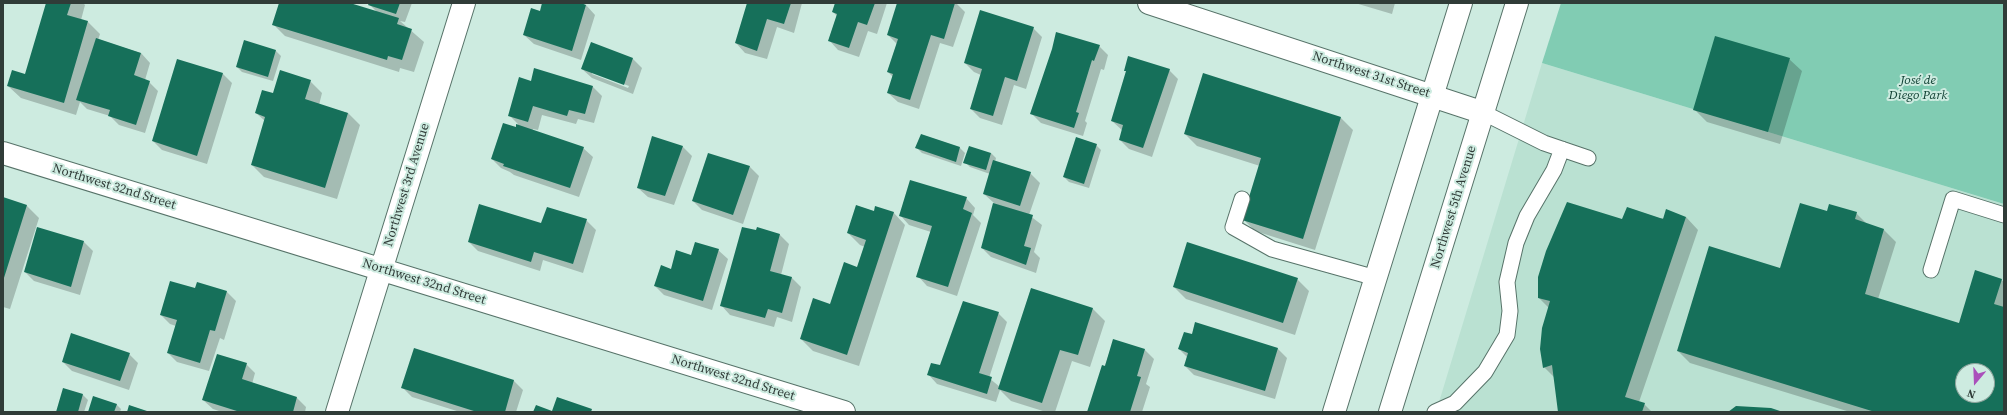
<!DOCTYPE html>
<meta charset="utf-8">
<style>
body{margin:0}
#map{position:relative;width:2007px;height:415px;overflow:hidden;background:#cdebe0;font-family:"Source Serif 4",serif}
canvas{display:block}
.frame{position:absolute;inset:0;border:4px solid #303c38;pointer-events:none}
.north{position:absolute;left:1955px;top:363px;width:40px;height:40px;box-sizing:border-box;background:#cdebe0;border:1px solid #8ea59d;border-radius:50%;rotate:199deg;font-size:11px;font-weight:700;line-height:16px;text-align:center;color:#303c38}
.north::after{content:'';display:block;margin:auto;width:14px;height:18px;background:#aa50bb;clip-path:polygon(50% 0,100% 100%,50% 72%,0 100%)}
</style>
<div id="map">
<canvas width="2007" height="415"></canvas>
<div class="frame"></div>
<div class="north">N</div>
</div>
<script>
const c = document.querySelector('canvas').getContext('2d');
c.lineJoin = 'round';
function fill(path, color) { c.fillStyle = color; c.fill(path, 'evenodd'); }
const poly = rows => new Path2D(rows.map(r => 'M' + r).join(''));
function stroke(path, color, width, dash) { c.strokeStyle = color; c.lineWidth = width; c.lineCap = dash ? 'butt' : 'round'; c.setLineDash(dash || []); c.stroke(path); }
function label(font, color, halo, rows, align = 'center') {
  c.font = font + ' "Source Serif 4",serif'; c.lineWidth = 4; c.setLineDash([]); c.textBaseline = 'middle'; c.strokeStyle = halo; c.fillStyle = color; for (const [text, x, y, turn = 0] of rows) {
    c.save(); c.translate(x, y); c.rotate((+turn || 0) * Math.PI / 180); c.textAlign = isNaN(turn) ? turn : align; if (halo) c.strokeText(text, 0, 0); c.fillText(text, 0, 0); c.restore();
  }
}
fill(poly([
 [1542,63,2004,204,2004,412,1436,412],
 [1963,371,1987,371,1987,395,1963,395]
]), '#bae1d2');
fill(poly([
 [1561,3,2004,3,2004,204,1542,63]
]), '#81ccb3');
fill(poly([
 [47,3,83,3,85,5,81,20,88,22,100,34,98,40,141,53,150,63,145,80,149,82,158,91,145,133,119,125,110,116,87,109,80,102,76,115,21,98,8,86,26,76],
 [280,3,347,3,377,12,368,3,412,3,405,22,400,21,424,42,414,72,400,68,399,72,285,36,273,24],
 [543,3,577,3,586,5,595,15,581,60,534,44,524,35,540,12],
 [748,3,802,3,794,33,777,27,767,59,745,53,736,43],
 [836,3,887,3,877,34,868,31,859,57,838,50,829,40,837,16,833,12],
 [898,3,956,3,965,12,953,47,940,43,919,109,898,102,888,93,893,77,888,72,897,44,888,35],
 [1355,3,1395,3,1392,14],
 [1033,28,1042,37,1026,89,1014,85,1002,125,980,118,971,109,981,75,974,72,965,63],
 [245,42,276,51,281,56,273,81,242,72,237,67],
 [592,44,633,59,642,68,633,94,592,78,582,69],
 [592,72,629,86,628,88,592,74],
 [1099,46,1108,55,1104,70,1101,69,1085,121,1087,123,1083,136,1041,123,1032,114],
 [1789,59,1802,71,1780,144,1707,122,1695,110],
 [178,60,223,74,232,83,207,164,162,150,153,141],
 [1125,70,1169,70,1178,79,1152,157,1129,149,1120,140,1123,131,1112,121,1127,72],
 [310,81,322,93,319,105,348,113,360,125,337,199,264,177,252,165,265,121,256,113,274,95],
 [532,82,593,87,602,96,594,123,578,119,576,124,542,115,538,130,533,129,532,131,583,148,593,157,579,197,514,175,510,172,501,168,492,159,516,128,518,124,509,115],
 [1341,118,1353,130,1315,250,1255,231,1243,219,1260,166,1197,146,1185,134],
 [653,138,683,147,692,156,674,205,648,197,638,188],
 [1096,145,1101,150,1089,188,1069,182,1064,177],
 [917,148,960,148,965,153,961,166,922,153],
 [991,153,996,158,995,162,1030,173,1040,183,1029,215,1042,225,1034,252,1040,258,1036,273,991,257,982,248,994,203,984,194,990,174,970,167,965,162],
 [750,167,759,176,743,224,702,210,693,201],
 [3,198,27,206,39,218,10,309,3,307],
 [966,198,975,208,973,215,981,223,957,296,927,286,918,276,931,232,909,225,900,215],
 [874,212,893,212,905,225,859,366,813,351,801,339,831,305,858,268,865,247,860,245,848,233],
 [1828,212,1856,213,1868,225,1884,230,1896,242,1878,299,1960,324,2001,280,2004,282,2004,412,1850,412,1690,363,1678,351,1781,269],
 [1963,371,1987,371,1987,395,1963,395],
 [1686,217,1698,230,1639,402,1644,404,1652,412,1560,412,1555,378,1544,367,1549,308,1539,298,1622,220],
 [586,220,596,230,583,273,543,260,540,271,478,251,469,242,542,225],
 [757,232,780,235,789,244,781,275,792,278,801,287,792,322,777,317,774,327,730,315,721,305],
 [84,242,93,251,80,295,34,281,25,272],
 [718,250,728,259,712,310,664,295,655,286,671,270,692,256],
 [1297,279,1309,291,1295,335,1186,299,1174,287],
 [1031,289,1093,309,1105,321,1090,367,1072,361,1055,412,1046,412,1011,401,1000,390,996,402,937,384,928,374,941,367,998,313,1007,322,989,378,1000,387],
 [195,290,227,292,236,301,224,340,220,338,209,371,177,362,168,353,176,326,170,324,161,315],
 [1196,323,1278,349,1287,358,1275,399,1194,375,1185,366,1187,357,1179,349,1192,336],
 [1114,340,1145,350,1154,359,1146,384,1150,387,1142,412,1088,412],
 [415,349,514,381,523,390,516,412,460,412,412,397,402,387],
 [129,354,138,363,129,390,72,371,63,362],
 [246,364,255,373,252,384,297,398,306,407,305,412,222,412,213,409,203,400],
 [64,389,83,395,88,400,84,412,57,412],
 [116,404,121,409,120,412,89,412]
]), '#0003');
fill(poly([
 [46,3,71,3,67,15,88,21,64,103,7,86,12,70,25,74],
 [279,3,350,3,399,18,397,24,412,29,402,60,388,56,387,60,272,25],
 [369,3,400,3,396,14,368,5],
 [542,3,581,3,586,5,572,51,523,35,531,8,540,11],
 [747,3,791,3,784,24,767,19,757,51,735,43],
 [835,3,875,3,867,25,858,22,849,48,828,41,837,14,832,12],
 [897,3,955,3,944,39,931,35,910,100,887,93,893,74,887,72,898,39,887,35],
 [980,10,1034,27,1017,81,1005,77,993,116,970,109,982,69,964,63],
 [1056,32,1100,45,1094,61,1092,60,1076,112,1079,113,1074,128,1030,114,1052,49],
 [1715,36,1790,58,1768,132,1693,110],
 [96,38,141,53,134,75,150,81,136,125,108,116,110,110,76,100],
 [244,40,276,50,268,77,236,67],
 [591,42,633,58,624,85,581,69],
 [1128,56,1170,69,1143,148,1119,140,1123,125,1111,121,1126,71,1124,71],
 [177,59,223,73,197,156,152,141],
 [534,68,593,86,585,114,569,110,567,116,533,106,528,122,508,116,519,77,531,81],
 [280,70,311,80,305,99,348,113,325,188,251,165,265,117,255,113,262,90,273,93],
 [1203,73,1341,117,1303,239,1242,220,1261,158,1184,134],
 [503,123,516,127,516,124,584,147,570,188,503,166,504,164,491,159],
 [921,134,960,147,956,162,915,148],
 [652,136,683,146,665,196,637,188],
 [1076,137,1097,144,1084,184,1063,177],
 [969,146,991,153,986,170,963,163],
 [708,153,750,166,733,215,692,201],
 [993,160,1031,172,1020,206,983,194],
 [910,180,967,197,963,209,972,213,948,287,916,277,932,226,899,216],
 [3,197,27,205,3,281],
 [1567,202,1622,219,1627,207,1663,219,1666,209,1686,217,1625,397,1645,403,1642,412,1558,412,1552,365,1543,368,1540,349,1542,328,1550,301,1538,298,1538,277,1546,251],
 [993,203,1033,215,1024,246,1031,248,1026,265,981,248],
 [1800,203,1827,211,1829,204,1857,212,1855,219,1884,229,1865,294,1959,323,1975,270,2002,279,1994,304,2004,307,2004,412,1875,412,1677,351,1709,246,1780,268],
 [1963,371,1987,371,1987,395,1963,395],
 [479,204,541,223,547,207,587,219,573,264,534,252,531,262,468,242],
 [856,205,874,211,875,206,894,212,847,355,800,339,813,298,830,304,844,262,857,267,866,240,847,233],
 [37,227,84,241,71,287,24,272],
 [742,227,756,230,757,227,780,234,770,271,792,277,782,313,768,309,765,318,720,306],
 [695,242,719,249,703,301,654,286,661,265,671,269,676,250,691,255],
 [1187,242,1298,278,1283,323,1173,287],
 [170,281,195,288,197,282,227,291,215,331,210,330,200,363,167,353,177,320,160,315],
 [1031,288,1093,308,1078,355,1060,350,1042,403,998,389],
 [963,301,999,312,979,373,992,377,987,394,927,375,931,363,940,365],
 [1195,322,1278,348,1265,391,1184,366,1188,353,1178,349,1184,332,1192,334],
 [71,333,130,353,120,381,62,362],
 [1113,339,1145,349,1137,376,1141,377,1130,412,1087,412,1102,365,1105,366],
 [414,348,514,380,505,412,477,412,401,388],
 [217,354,247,363,242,379,297,397,293,412,240,412,202,400],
 [63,388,83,394,78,412,56,412],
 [93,396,117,404,114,412,88,412],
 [557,397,592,409,591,412,533,412,536,405,552,411],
 [129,405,150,412,127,412],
 [1736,406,1771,408,1783,412,1728,412]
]), '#16705a');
const service = poly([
 [1484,113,1544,143,1588,158],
 [1242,199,1233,227,1272,249,1376,278],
 [1931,270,1953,199,2004,215],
 [1435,412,1455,403,1485,372,1507,335,1510,311,1507,282,1516,243,1527,216,1554,170,1562,149]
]);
const minor = poly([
 [1149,3,1484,113],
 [3,153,844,412],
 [337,412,464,3]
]);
const tertiary = poly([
 [1334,412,1461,3],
 [1390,412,1517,3]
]);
stroke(service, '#577369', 17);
stroke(minor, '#577369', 24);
stroke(tertiary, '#577369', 24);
stroke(service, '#fff', 15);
stroke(minor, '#fff', 22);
stroke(tertiary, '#fff', 22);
label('13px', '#303c38', '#cdebe0', [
 ["Northwest 31st Street",1371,75,18],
 ["Northwest 3rd Avenue",407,185,-73],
 ["Northwest 32nd Street",114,187,17],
 ["Northwest 5th Avenue",1454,207,-73],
 ["Northwest 32nd Street",424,282,17],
 ["Northwest 32nd Street",733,378,17]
]);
label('italic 13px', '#124235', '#cdebe0', [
 ["José de",1918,81],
 ["Diego Park",1918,96]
]);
</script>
